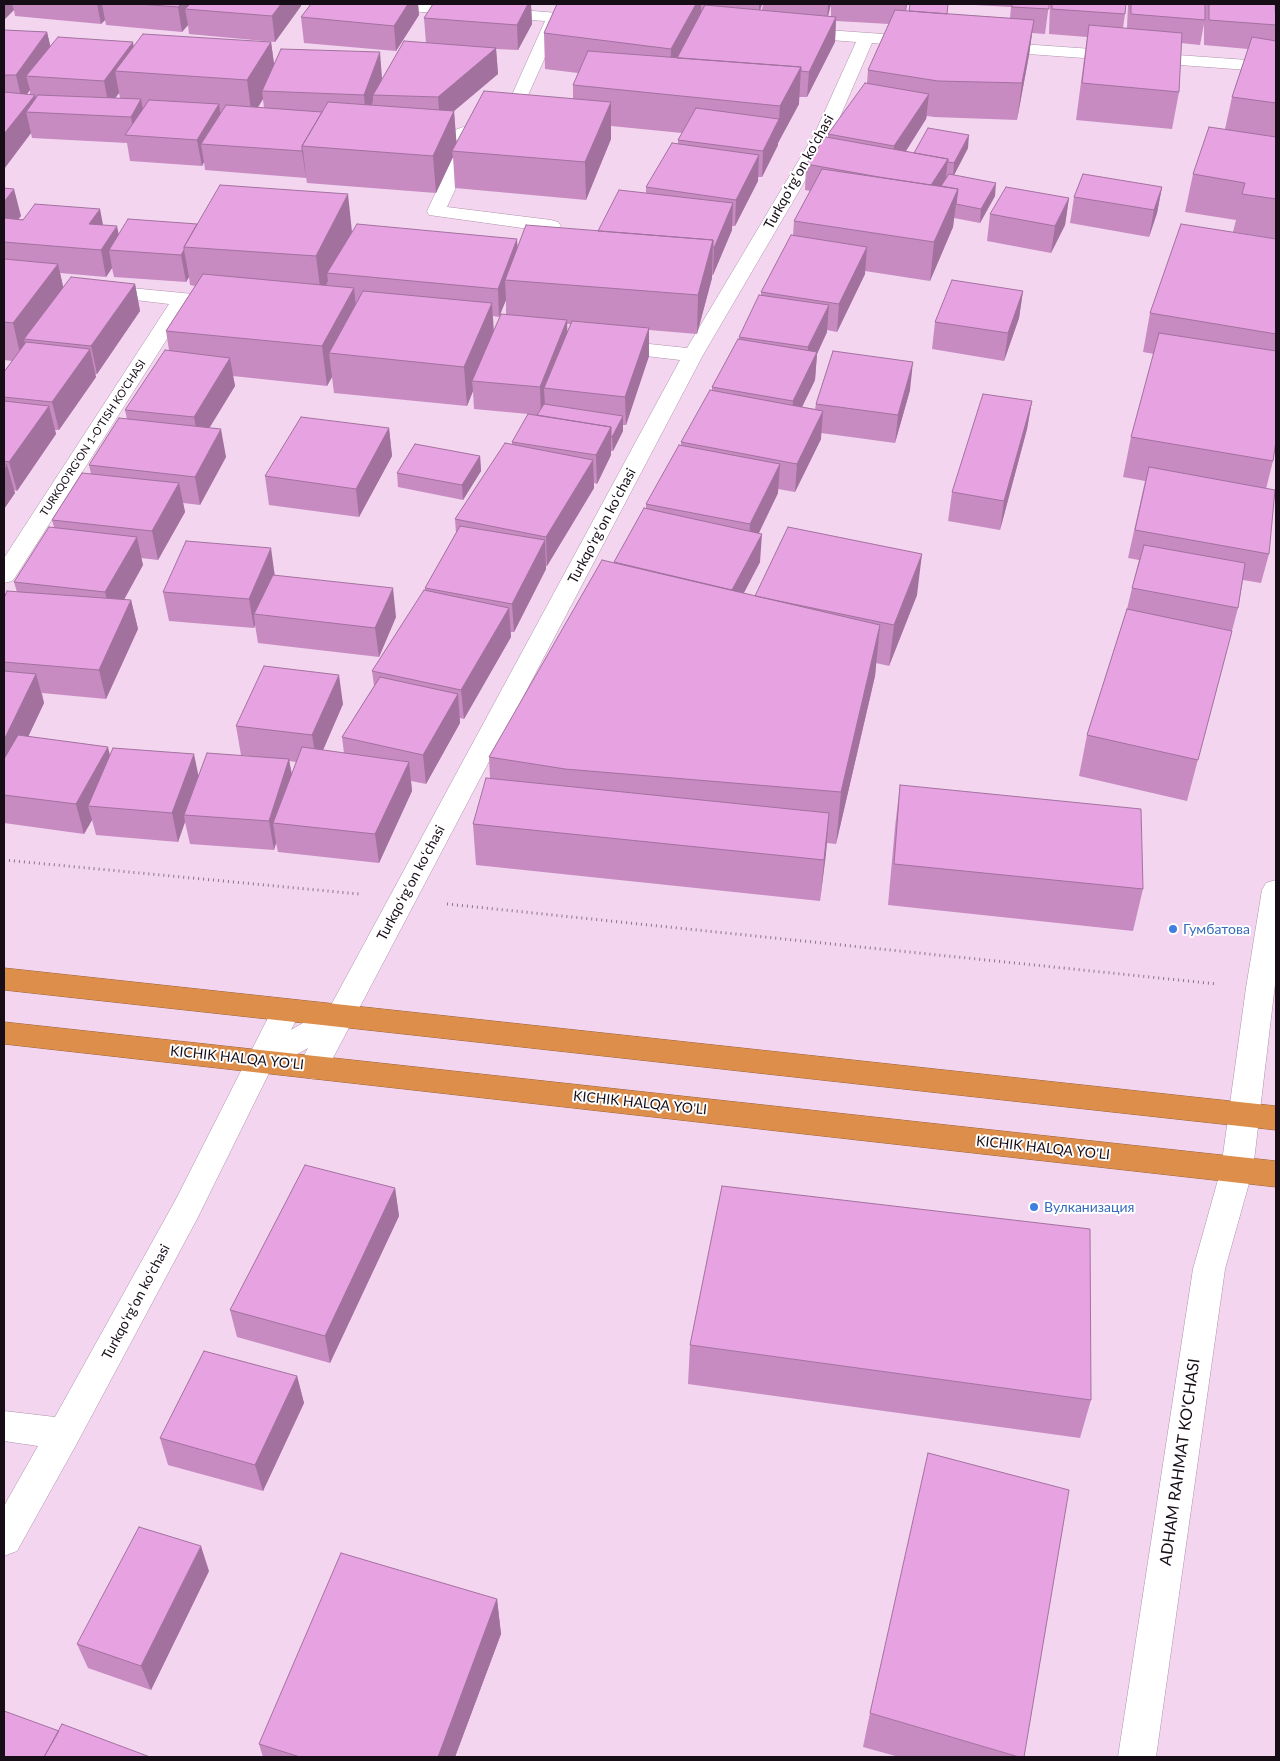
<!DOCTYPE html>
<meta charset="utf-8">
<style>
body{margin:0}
#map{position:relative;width:1280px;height:1761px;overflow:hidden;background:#f3d5f0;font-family:Lato,sans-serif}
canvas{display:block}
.frame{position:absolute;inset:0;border:5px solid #170d17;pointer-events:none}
</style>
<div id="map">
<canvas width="1280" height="1761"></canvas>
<div class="frame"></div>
</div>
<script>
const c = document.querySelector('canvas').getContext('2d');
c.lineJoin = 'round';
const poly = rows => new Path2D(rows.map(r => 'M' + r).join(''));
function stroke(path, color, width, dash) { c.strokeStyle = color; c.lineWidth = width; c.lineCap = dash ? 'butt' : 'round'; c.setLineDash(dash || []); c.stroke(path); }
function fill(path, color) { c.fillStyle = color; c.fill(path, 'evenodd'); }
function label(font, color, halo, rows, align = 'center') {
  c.font = font + ' Lato,sans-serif'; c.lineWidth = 4; c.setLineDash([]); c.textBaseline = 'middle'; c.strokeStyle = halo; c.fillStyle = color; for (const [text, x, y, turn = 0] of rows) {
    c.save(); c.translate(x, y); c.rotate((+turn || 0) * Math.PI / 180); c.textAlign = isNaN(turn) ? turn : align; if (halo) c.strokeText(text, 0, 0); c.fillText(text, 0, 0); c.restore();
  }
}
const minor = poly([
 [374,4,446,4,595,16,597,19,595,22,589,24,561,22,520,113,495,128,473,136,478,140,447,207,551,220,558,222,561,226,558,230,551,232,429,215,427,211,461,139,447,142,420,141,414,140,411,136,414,132,420,131,455,130,483,120,507,106,545,21,382,9,374,4],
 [799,28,883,34,889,35,891,39,889,43,883,44,872,43,833,133,703,355,324,1075,313,1079,302,1075,298,1067,308,1048,271,1069,197,1219,76,1445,17,1551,4,1556,4,1506,38,1446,4,1441,4,1411,55,1417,175,1201,276,1002,286,999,296,1002,301,1010,291,1030,330,1007,680,360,612,352,605,350,602,346,605,342,612,340,687,348,815,133,856,42,793,37,791,33,793,29,799,28],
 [993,42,1276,62,1276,72,987,51,985,47,987,43,993,42],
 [100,285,224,297,231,299,234,303,231,307,224,309,188,306,16,576,12,581,4,583,4,558,169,304,93,295,90,291,93,287,100,285],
 [1276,880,1276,976,1253,1169,1225,1269,1156,1757,1118,1757,1193,1269,1221,1169,1246,988,1262,890,1266,883,1276,880]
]);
const highway = poly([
 [4,968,1276,1106,1276,1130,4,990,4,968],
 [4,1022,1276,1161,1276,1187,4,1044,4,1022]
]);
stroke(minor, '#ae92ab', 1);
stroke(highway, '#986138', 1);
stroke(poly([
 [4,860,359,894],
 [447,904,1217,984]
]), '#897588', 3, [1, 4]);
fill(minor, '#fff');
fill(highway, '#dd8e4a');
fill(poly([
 [4,4,301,4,301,6,275,42,189,34,188,25,182,32,106,25,105,20,101,24,15,16,14,10],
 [311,4,418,4,419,15,396,51,304,43,301,17],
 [528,4,531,4,532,24,518,50,496,49,498,74,454,111,456,143,573,99,573,85,578,73,545,69,544,33,557,4,762,4,760,10,762,10,763,4,831,4,828,16,831,16,831,4,907,4,906,11,1010,18,1011,7,955,4,1049,4,1045,34,1032,33,1029,55,1017,120,934,117,927,116,926,119,906,151,914,153,968,148,954,175,995,196,980,223,954,218,953,227,930,281,865,271,865,274,837,332,827,330,827,332,817,354,815,380,802,407,815,409,816,404,910,390,895,443,821,433,821,439,795,492,778,489,778,493,759,533,760,562,744,593,755,596,917,595,889,666,876,663,875,676,836,844,827,843,820,901,476,865,473,824,490,779,489,757,614,562,646,508,646,504,681,446,681,442,712,390,712,387,739,339,739,337,761,295,761,292,793,235,794,221,810,191,805,190,806,164,828,137,828,134,867,83,868,70,889,24,836,21,835,42,807,97,799,97,799,104,778,143,778,145,762,177,758,177,758,181,735,226,732,226,732,230,713,275,712,275,712,278,697,334,649,330,649,356,626,425,623,425,623,431,613,451,611,451,611,455,597,484,594,483,594,488,547,566,546,566,546,569,514,632,511,632,511,637,464,719,460,718,460,723,426,784,411,781,412,791,379,863,278,852,276,843,274,850,190,844,185,822,178,842,96,835,92,820,84,834,4,823,4,598,17,592,14,582,54,527,52,520,91,474,89,465,127,419,125,410,169,350,166,331,195,286,190,285,189,277,186,282,114,277,112,268,106,277,60,273,63,288,135,284,140,311,97,374,95,374,96,377,59,430,55,430,56,434,17,491,14,490,15,493,4,509,4,372,12,361,4,360,4,188,21,216,18,219,103,225,119,234,197,224,352,232,349,238,518,247,598,231,646,193,646,187,678,144,678,140,682,133,611,126,611,139,586,200,455,188,453,157,436,193,307,183,306,177,306,178,205,170,204,162,202,166,130,161,127,143,32,138,31,133,4,169,4,30,47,32,50,46,134,46,271,42,274,64,382,78,381,81,426,43,424,18],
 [30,90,30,94,27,94],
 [119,93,120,98,115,98],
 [263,99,264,108,258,107],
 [506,300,506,314,494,331,493,316,499,317],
 [567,324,571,324,567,332],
 [233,376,327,386,332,377,334,393,467,406,473,391,474,409,528,414,512,442,512,444,455,519,456,533,425,588,425,591,372,671,374,686,342,737,344,753,323,750,343,704,236,726,241,755,250,756,198,775,28,737,44,703,42,693,106,699,138,629,131,600,124,600,143,565,141,558,158,560,185,512,183,503,200,505,226,457,209,428,235,386],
 [289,761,296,762,292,774],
 [1050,4,1126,4,1125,14,1123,28,1127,28,1128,4,1205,4,1205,7,1206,4,1276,4,1276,239,1233,232,1236,220,1185,212,1193,174,1225,129,1232,97,1248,49,1204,45,1204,24,1200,45,1181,43,1179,92,1172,129,1076,120,1087,37,1049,34],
 [1162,187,1157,213,1149,237,1070,223,1074,197],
 [1069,198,1065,225,1051,253,987,241,990,214],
 [1276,239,1276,441,1273,461,1266,489,1269,554,1261,583,1243,580,1238,608,1187,801,1079,776,1087,735,1127,609,1132,588,1139,560,1128,558,1145,481,1123,477,1131,437,1154,354,1143,352,1150,313],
 [1023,291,1019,318,1004,361,932,349,935,322],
 [1032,401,1027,429,1000,530,948,521,952,492],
 [389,428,392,456,359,517,269,505,265,476],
 [480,456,481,471,463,500,398,487,397,473],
 [275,575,396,617,379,657,258,643,255,625,254,628,169,621,163,592],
 [900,785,1143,889,1133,931,888,905,895,827],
 [395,1188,399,1216,330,1363,237,1337,230,1310],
 [690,1345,1091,1400,1080,1438,688,1384],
 [297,1376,304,1403,263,1491,168,1465,160,1438],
 [209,1571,151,1690,88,1668,77,1644],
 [497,1599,501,1634,455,1757,263,1757,259,1744],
 [870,1713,1019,1757,899,1757,863,1747]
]), '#c78bc2');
fill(poly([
 [4,4,12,4,14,10,4,20],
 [97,4,102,4,105,20,101,24],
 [181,4,205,4,185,9,188,25,182,32,178,7],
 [281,4,301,4,301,6,275,42,272,16],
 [408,4,418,4,419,15,396,51,394,26],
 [528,4,531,4,532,24,518,50,517,25],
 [696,4,701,4,701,29,670,85,671,49],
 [759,4,762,4,759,15],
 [828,4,831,4,827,20],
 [906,4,907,4,904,26],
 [836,17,835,42,807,97,809,72],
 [1034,20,1029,55,1017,120,1022,83],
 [47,32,53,57,26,76,30,90,22,101,16,75],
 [133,42,137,67,115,71,119,93,109,107,104,81],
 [271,42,276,78,262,91,263,99,252,117,247,80],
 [496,48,498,74,454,111,457,148,452,151,453,157,436,193,433,156,440,123,438,97],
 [380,52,382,78,376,95,373,95,373,101,366,121,364,95],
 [801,67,799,104,778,143,778,145,762,177,763,151,779,119,780,106],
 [929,94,926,119,892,173,894,146],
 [35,95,39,113,26,112,31,133,4,169,4,134],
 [141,99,146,125,134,135,131,117],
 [611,102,611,139,586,200,585,162],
 [219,104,223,130,201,144,204,162,202,166,197,140],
 [969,135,968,148,953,177,954,163],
 [303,150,306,177,306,178,302,151],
 [759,155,758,181,735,226,736,200],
 [948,159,945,185,935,201,930,187],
 [996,183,995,196,980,223,981,209],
 [1162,187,1157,213,1149,237,1154,210],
 [14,189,21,216,4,236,4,202],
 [958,189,953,227,930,281,934,242],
 [348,194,352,232,331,273,327,273,328,281,321,295,316,256],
 [1069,198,1065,225,1051,253,1055,226],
 [733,203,732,230,713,275,714,248],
 [100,209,105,235,89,224],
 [117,226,122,251,109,250,112,268,106,277,101,250],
 [517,239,519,267,505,280,506,300,499,317,498,289],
 [713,240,712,278,697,334,698,295],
 [867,247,865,274,837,332,839,304],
 [184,250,189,277,186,282,181,255],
 [58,264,67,303,24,339,28,354,22,362,13,323],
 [135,284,140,311,97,374,91,346],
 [354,288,358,327,329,353,332,377,327,386,322,346],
 [1023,291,1019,318,1004,361,1008,333],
 [492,303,494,342,472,381,473,391,467,406,464,367],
 [829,305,827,332,817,354,815,380,791,430,793,401,807,373,808,347],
 [567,320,568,348,544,388,545,407,541,415,540,387],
 [649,328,649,356,626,425,625,397],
 [90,349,96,377,59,430,52,402],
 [230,358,235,386,199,445,194,417],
 [913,362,910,390,895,443,898,415],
 [1032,401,1027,429,1000,530,1004,501],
 [49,406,56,434,17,491,9,462],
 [823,411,821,439,795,492,797,464],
 [623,416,623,431,613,451,612,437],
 [611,427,611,455,597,484,596,455],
 [389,428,392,456,359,517,356,489],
 [221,429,226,457,200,505,195,477],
 [480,456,481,471,463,500,462,485],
 [593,460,594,488,547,566,546,537],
 [780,464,778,493,749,553,750,524],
 [7,465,15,493,4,509,4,470],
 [179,483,185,512,158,560,152,531],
 [762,534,760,562,722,634,723,606],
 [137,537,143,565,112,621,105,592],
 [545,540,546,569,514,632,512,604],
 [271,548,275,577,254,614,255,625,254,628,249,599],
 [922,554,917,595,889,666,894,625],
 [393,588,396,617,379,657,375,628],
 [131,600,138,629,106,699,99,670],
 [509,608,511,637,464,719,461,690],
 [880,625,875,676,836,844,841,792],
 [36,674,44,703,4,788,4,740],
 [339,675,343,704,317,764,312,735],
 [458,694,460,723,426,784,423,755],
 [108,747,115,776,88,806,92,820,84,834,76,804],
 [194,754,200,783,184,815,185,822,178,842,172,813],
 [289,759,294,788,273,823,276,843,274,850,269,821],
 [409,762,412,791,379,863,375,834],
 [829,813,826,854,820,901,824,860],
 [395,1188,399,1216,330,1363,325,1336],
 [297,1376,304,1403,263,1491,255,1465],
 [201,1546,209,1571,151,1690,141,1666],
 [497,1599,501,1634,455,1757,438,1757]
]), '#a2719e');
const building = poly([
 [138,4,181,4,178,7,138,4],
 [190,4,281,4,272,16,185,9,190,4],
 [311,4,408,4,394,26,301,17,311,4],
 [433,4,528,4,517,25,424,18,433,4],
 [557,4,696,4,671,49,544,33,557,4],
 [910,4,948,4,947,14,909,11,910,4],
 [1012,4,1049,4,1049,9,1012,7,1012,4],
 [1052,4,1126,4,1125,14,1052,9,1052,4],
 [1131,4,1205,4,1205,20,1131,14,1131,4],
 [1209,4,1275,4,1276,25,1209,20,1209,4],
 [705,5,836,17,809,72,801,71,801,67,677,58,705,5],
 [895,10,1034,20,1022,83,938,81,868,70,895,10],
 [1089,25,1182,33,1179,92,1082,83,1089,25],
 [4,30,47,32,16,75,4,75,4,30],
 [143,34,271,42,247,80,115,71,143,34],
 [58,37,133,42,104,81,26,76,58,37],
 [1252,37,1276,41,1276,103,1232,97,1252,37],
 [404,41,496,48,438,97,373,95,404,41],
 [281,49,380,52,364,95,262,91,281,49],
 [588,51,801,67,780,106,573,85,588,51],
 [865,83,929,94,894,146,828,134,865,83],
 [484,91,611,102,585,162,452,151,484,91],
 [4,92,35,95,4,134,4,92],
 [38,95,141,99,131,117,26,112,38,95],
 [149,100,219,104,197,140,125,135,149,100],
 [328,102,454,111,433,156,302,146,328,102],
 [226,105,322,112,302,146,302,151,201,144,226,105],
 [696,108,779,119,763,151,678,140,696,108],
 [1209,127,1276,137,1276,199,1242,194,1245,183,1193,174,1209,127],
 [928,128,969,135,954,163,948,162,948,159,914,153,928,128],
 [826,137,948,159,931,185,879,177,806,164,826,137],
 [672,143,759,155,736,200,646,187,672,143],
 [822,169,958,189,934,242,794,221,822,169],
 [949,174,996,183,981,209,956,204,958,189,941,186,949,174],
 [1083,174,1162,187,1154,210,1074,197,1083,174],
 [220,185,348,194,316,256,184,247,220,185],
 [1006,187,1069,198,1055,226,990,214,1006,187],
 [4,188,14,189,4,202,4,188],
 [619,190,733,203,714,248,713,248,713,240,598,231,619,190],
 [35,204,100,209,89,224,117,226,101,250,4,242,4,218,23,220,35,204],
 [128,219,197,224,184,247,184,250,181,255,109,250,128,219],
 [357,224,517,239,498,289,327,273,357,224],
 [1181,224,1276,239,1276,334,1150,313,1181,224],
 [526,225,713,240,698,295,505,280,526,225],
 [791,235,867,247,839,304,761,292,791,235],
 [4,259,58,264,13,323,4,322,4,259],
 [203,274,354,288,322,346,166,331,203,274],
 [71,277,135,284,91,346,24,339,71,277],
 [952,280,1023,291,1008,333,935,322,952,280],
 [363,291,492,303,464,367,329,353,363,291],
 [759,295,829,305,808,347,739,337,759,295],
 [501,314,567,320,540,387,472,381,501,314],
 [572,321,649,328,625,397,544,388,572,321],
 [1159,333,1276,351,1276,441,1273,461,1131,437,1159,333],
 [738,339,817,352,793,401,712,387,738,339],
 [26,342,90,349,52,402,4,397,4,372,26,342],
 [165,350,230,358,194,417,125,410,165,350],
 [833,351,913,362,898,415,816,404,833,351],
 [710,390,823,411,797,464,681,442,710,390],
 [983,394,1032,401,1004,501,952,492,983,394],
 [4,401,49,406,9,462,4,461,4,401],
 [544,404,623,416,612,437,611,436,611,427,537,415,544,404],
 [528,414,611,427,596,455,512,442,528,414],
 [301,417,389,428,356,489,265,476,301,417],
 [119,418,221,429,195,477,89,465,119,418],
 [505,443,593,460,546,537,455,519,505,443],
 [415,444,480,456,462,485,397,473,415,444],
 [679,445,780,464,750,524,646,504,679,445],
 [4,465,7,465,4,470,4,465],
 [1149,467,1275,490,1269,554,1135,530,1149,467],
 [82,473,179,483,152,531,52,520,82,473],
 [644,508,762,534,732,590,614,562,644,508],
 [460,526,545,540,512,604,425,588,460,526],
 [49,527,137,537,105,592,14,582,49,527],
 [788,527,922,554,894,625,755,596,788,527],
 [186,541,271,548,249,599,163,592,186,541],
 [1144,545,1245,563,1238,608,1132,588,1144,545],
 [602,560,880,625,841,792,565,769,489,757,602,560],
 [273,575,393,588,375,628,254,614,273,575],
 [424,590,509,608,461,690,372,671,424,590],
 [7,591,131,600,99,670,4,662,4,598,7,591],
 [1127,609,1232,631,1198,760,1087,735,1127,609],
 [264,666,339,675,312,735,236,726,264,666],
 [4,671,36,674,4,740,4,671],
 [380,677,458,694,423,755,342,737,380,677],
 [18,735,108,747,76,804,4,795,4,759,18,735],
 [302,747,409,762,375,834,273,823,302,747],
 [113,748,194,754,172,813,88,806,113,748],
 [207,753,289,759,269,821,184,815,207,753],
 [486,778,829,813,824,860,473,824,486,778],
 [900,785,1141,809,1143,889,894,864,900,785],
 [305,1165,395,1188,325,1336,230,1310,305,1165],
 [722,1186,1090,1229,1091,1400,690,1345,722,1186],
 [204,1351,297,1376,255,1465,160,1438,204,1351],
 [928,1453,1069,1490,1024,1757,1019,1757,870,1713,928,1453],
 [139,1527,201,1546,141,1666,77,1644,139,1527],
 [341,1553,497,1599,438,1757,300,1757,259,1744,341,1553],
 [4,1711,59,1731,44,1757,4,1757,4,1711],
 [62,1724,150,1757,44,1757,62,1724]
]);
fill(building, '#e7a2e1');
stroke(building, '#a2719e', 1);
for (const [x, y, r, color] of [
 [1173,929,5,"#3f7fe0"],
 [1034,1207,5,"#3f7fe0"]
]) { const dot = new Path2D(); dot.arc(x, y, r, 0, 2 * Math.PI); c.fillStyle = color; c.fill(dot); stroke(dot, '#fff', 2); }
label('11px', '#170d17', '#fff', [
 ["TURKQO'RG'ON 1-O'TISH KO'CHASI",93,438,-57]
]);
label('14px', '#170d17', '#fff', [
 ["Turkqoʻrgʻon koʻchasi",799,172,-61],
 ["Turkqoʻrgʻon koʻchasi",602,526,-62],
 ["Turkqoʻrgʻon koʻchasi",411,883,-62],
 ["KICHIK HALQA YO'LI",237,1058,6],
 ["KICHIK HALQA YO'LI",640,1103,6],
 ["KICHIK HALQA YO'LI",1043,1148,6],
 ["Turkqoʻrgʻon koʻchasi",136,1302,-62]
]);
label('14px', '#366cbe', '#fff', [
 ["Гумбатова",1183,929],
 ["Вулканизация",1044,1207]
], 'left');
label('16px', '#170d17', '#fff', [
 ["ADHAM RAHMAT KO'CHASI",1180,1462,-82]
]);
</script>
